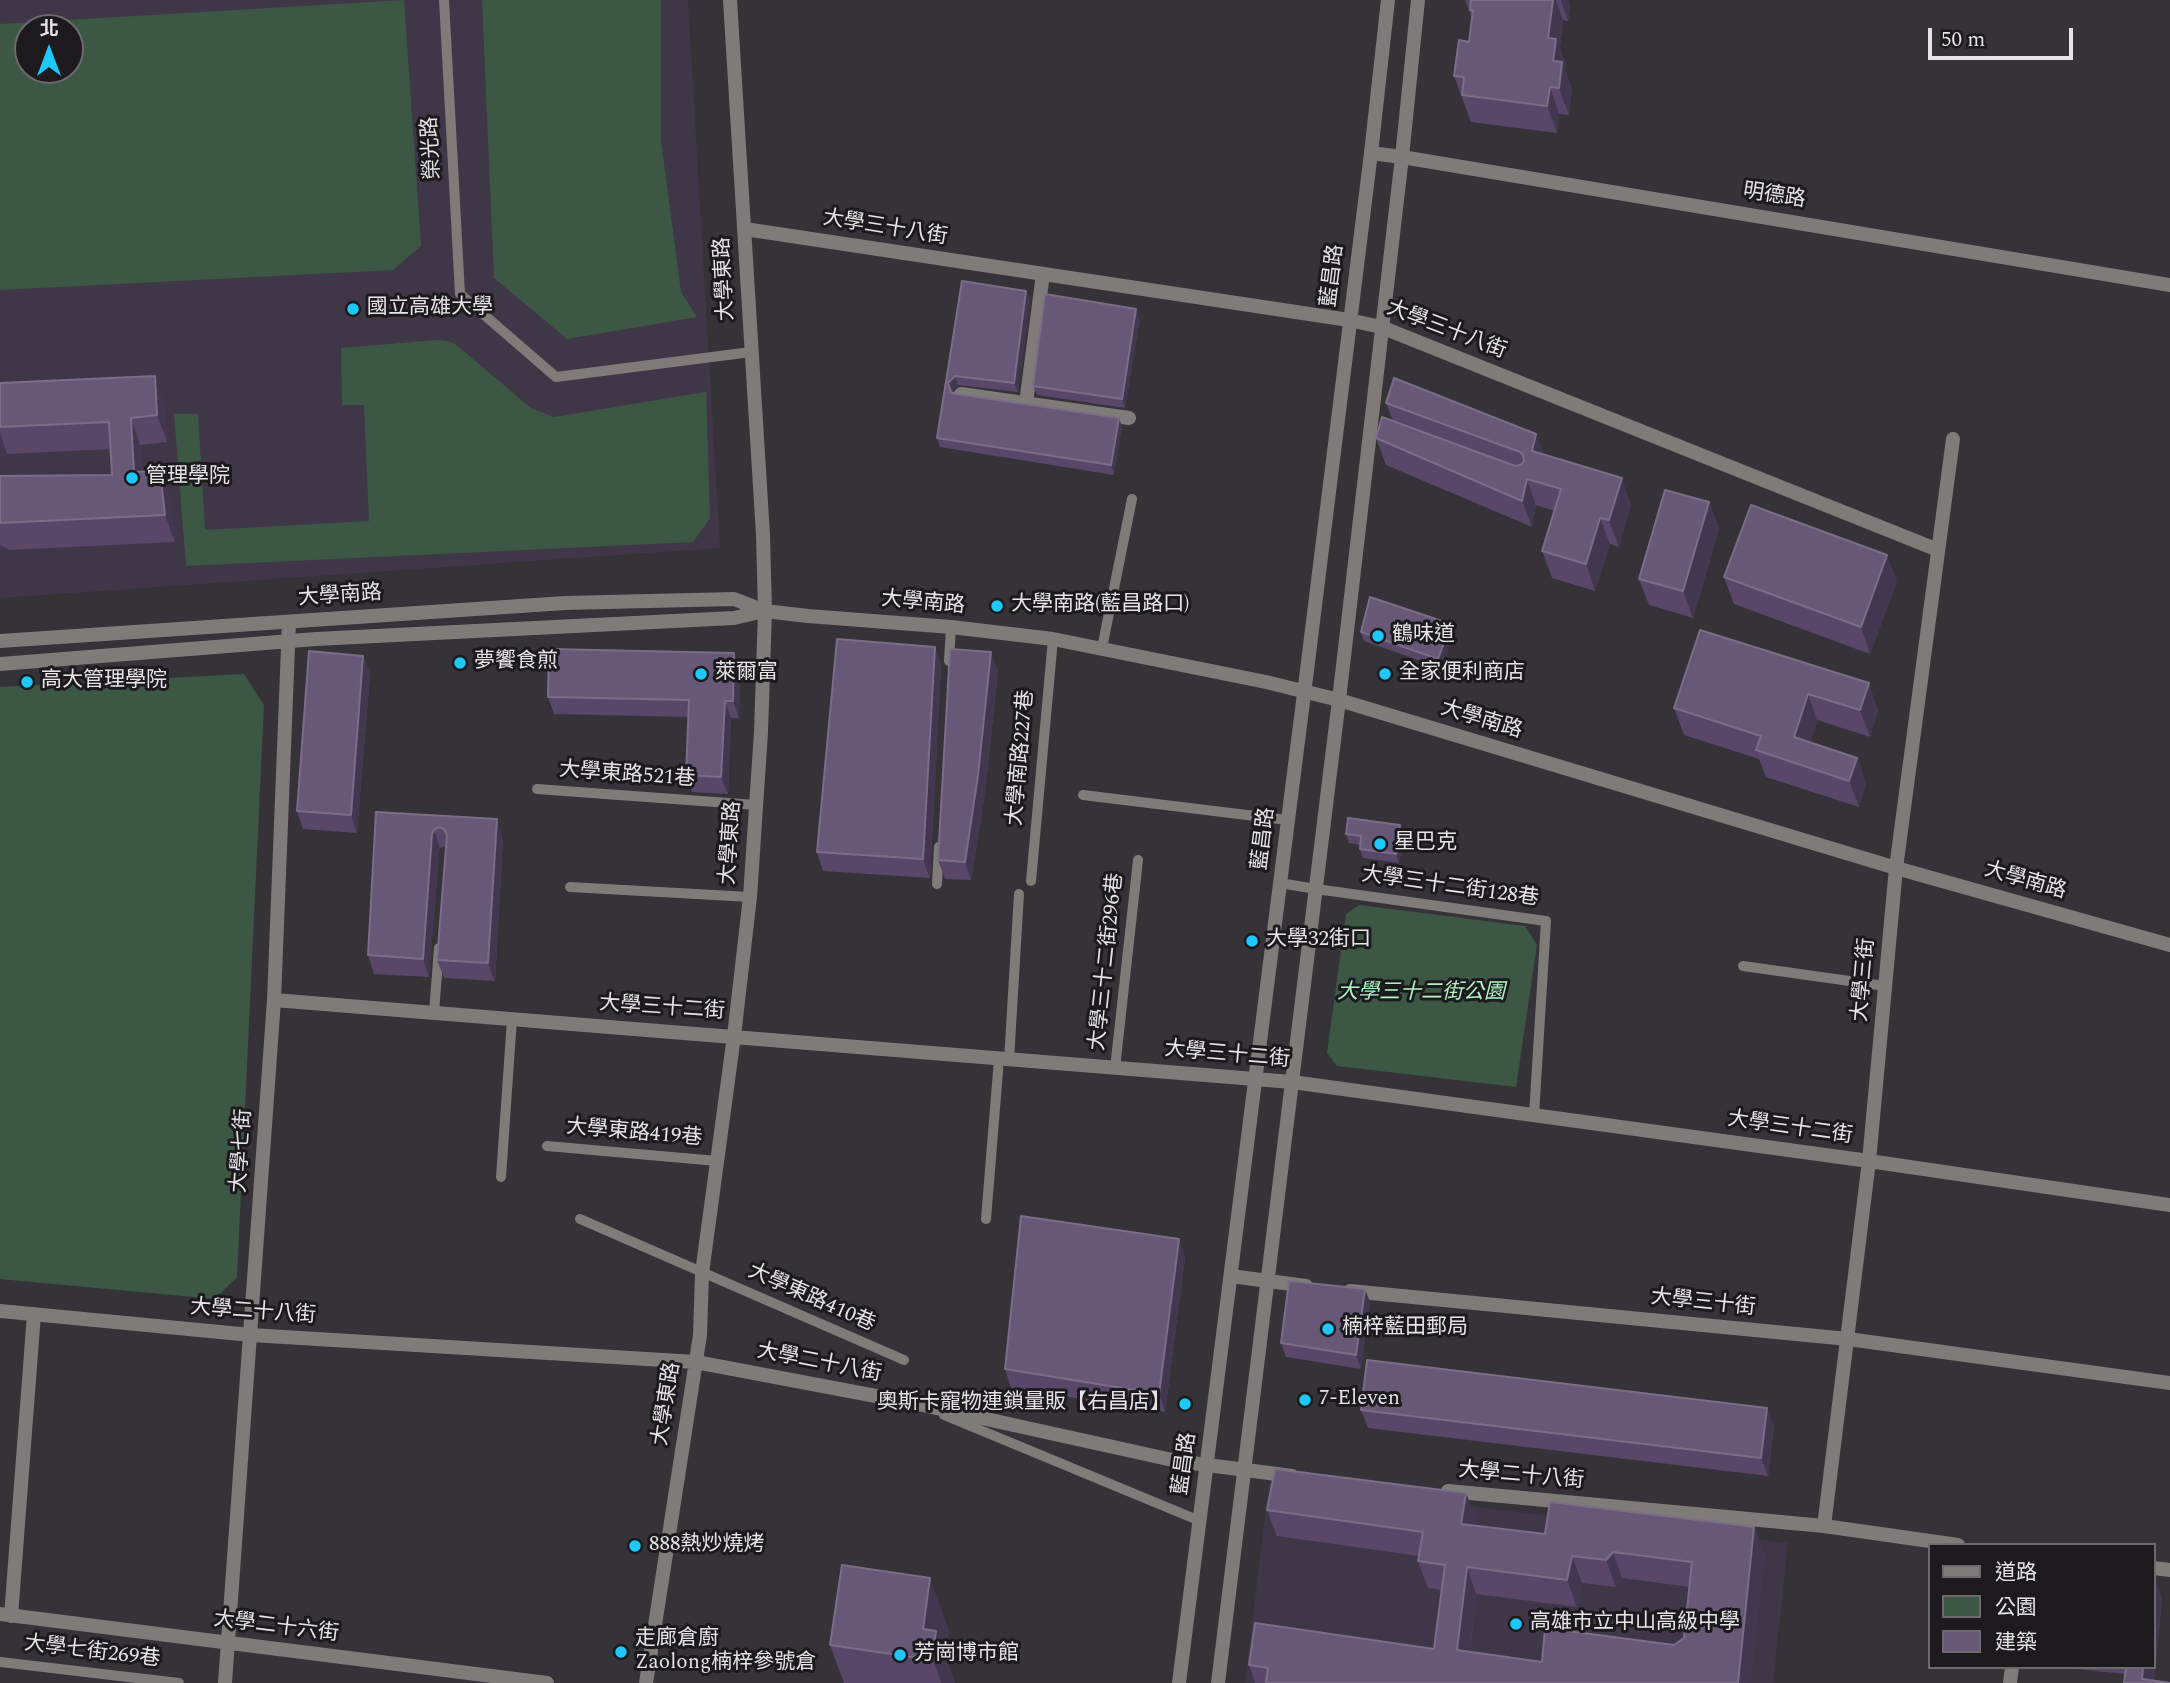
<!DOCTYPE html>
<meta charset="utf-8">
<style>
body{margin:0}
#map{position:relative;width:2170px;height:1683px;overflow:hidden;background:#353238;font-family:Spectral,"Noto Sans TC",serif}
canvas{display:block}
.legend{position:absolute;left:1928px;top:1543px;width:228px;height:126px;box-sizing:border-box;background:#1c1a1d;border:2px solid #6c6a6e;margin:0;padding:9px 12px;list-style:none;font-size:21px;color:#e5e3e7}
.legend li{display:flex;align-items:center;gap:14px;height:35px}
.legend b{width:35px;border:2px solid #6c6a6e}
.north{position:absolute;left:14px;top:14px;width:70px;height:70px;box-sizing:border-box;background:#1c1a1d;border:2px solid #6c6a6e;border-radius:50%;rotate:0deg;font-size:19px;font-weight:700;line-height:28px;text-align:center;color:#e5e3e7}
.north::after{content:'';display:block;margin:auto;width:24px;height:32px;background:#1dc9fc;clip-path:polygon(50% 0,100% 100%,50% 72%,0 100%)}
.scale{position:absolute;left:1928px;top:28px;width:145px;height:32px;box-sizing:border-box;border:4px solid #e5e3e7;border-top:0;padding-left:9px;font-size:21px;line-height:24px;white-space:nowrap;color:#e5e3e7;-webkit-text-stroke:5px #1c1a1d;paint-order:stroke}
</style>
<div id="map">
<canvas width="2170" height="1683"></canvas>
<ul class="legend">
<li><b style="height:9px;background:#7e7b79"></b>道路</li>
<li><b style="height:19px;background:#3d5745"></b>公園</li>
<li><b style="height:19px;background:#675877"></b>建築</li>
</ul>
<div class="north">北</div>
<div class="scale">50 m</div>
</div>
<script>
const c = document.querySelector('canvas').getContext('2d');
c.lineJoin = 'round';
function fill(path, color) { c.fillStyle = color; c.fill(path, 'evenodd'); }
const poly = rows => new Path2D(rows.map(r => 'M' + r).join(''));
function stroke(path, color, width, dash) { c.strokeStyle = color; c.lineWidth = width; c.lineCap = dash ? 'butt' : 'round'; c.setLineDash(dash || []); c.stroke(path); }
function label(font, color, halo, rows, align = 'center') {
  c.font = font + ' Spectral,"Noto Sans TC",serif'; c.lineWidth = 6; c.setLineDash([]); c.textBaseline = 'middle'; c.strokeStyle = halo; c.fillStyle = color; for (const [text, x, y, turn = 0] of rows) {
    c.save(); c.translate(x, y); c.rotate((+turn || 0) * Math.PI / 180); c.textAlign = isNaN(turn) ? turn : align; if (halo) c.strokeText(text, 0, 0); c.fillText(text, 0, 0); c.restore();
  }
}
fill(poly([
 [0,0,688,0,720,548,0,598],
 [28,28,70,28,70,70,28,70],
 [1269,1483,1788,1543,1773,1683,1245,1683]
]), '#3f3747');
fill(poly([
 [404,0,421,246,393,270,0,290,0,24],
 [70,28,70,70,28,70,28,28],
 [482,0,661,0,661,141,681,292,697,317,567,339,494,278],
 [438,340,448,341,455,344,531,408,554,417,706,392,710,518,693,542,186,566,174,414,198,414,205,530,369,521,364,405,342,405,341,348],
 [244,674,264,705,237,1277,215,1299,0,1279,0,687],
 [1359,905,1525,926,1537,945,1516,1087,1337,1066,1327,1053,1346,914]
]), '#3d5745');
stroke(poly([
 [444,0,460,294,556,377,751,352],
 [1102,648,1132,499],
 [949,661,951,627],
 [537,789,756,805],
 [1083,795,1288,820],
 [1031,881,1053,639],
 [1280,883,1316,889,1546,921,1534,1115],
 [937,884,939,847],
 [570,887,750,897],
 [1743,966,1885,986],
 [434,1013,439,948],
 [1009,1060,1019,894],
 [1115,1068,1138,860],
 [547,1146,717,1161],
 [501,1177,512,1019],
 [580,1219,904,1360],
 [986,1219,999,1059],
 [944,1415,1200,1521],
 [0,1662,179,1683]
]), '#7e7b79', 10);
stroke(poly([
 [745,229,1349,320,1381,327,1938,550],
 [961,394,1129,418],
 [1026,403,1043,274],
 [274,1000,1292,1082,1869,1161,2170,1205],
 [1231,1276,1306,1286],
 [1350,1291,1848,1339,2170,1383],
 [0,1311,251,1335,696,1362,918,1404,1177,1461,1292,1476],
 [1448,1491,1824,1526,1958,1545],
 [1824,1526,1869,1161,1896,868,1953,439],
 [2154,1568,2170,1570],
 [0,1614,547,1683],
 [11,1616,34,1314],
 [225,1683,274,1000,289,622],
 [646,1683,700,1335,702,1273,734,1036,750,897,761,732,765,611,763,535,730,0],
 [2010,1683,2012,1667]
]), '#7e7b79', 14);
stroke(poly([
 [1371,153,1402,157,2170,285],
 [0,641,565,603,734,599,765,611,808,616,951,627,1053,639,1266,682,1339,700,1896,868,2170,945],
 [0,664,316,639,734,618,764,611],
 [1179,1683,1308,662,1371,153,1388,0],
 [1218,1683,1339,700,1402,157,1418,0]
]), '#7e7b79', 14);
fill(poly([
 [1465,0,1568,0,1570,5,1568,21,1563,20,1560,48,1566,65,1565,70,1572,89,1569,115,1559,114,1557,133,1471,122,1454,76,1469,42,1472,18],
 [962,281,1026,291,1030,301,1018,392,958,385,952,392,956,394,1119,418,1122,427,1114,475,940,447,937,438],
 [1140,318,1125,408,1037,395,1033,386],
 [0,383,164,402,167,442,140,445,142,471,160,471,170,497,175,542,10,550,0,545,0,476,112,475,111,449,7,454,0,459],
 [1386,403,1544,455,1631,505,1619,547,1610,544,1595,591,1552,578,1542,551,1554,511,1536,505,1532,527,1386,465,1376,438,1393,421],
 [1709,502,1719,529,1693,618,1649,605,1639,579],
 [1724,577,1897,581,1870,654,1734,604],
 [1700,630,1878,710,1870,737,1817,720,1810,743,1857,758,1866,784,1859,807,1766,777,1759,759,1684,735,1674,708],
 [1361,632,1454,633,1441,668,1364,641],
 [935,647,941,666,930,878,823,871,817,852],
 [734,653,740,670,739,718,731,718,728,794,692,792,686,775,688,717,554,714,548,697],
 [363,656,370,674,357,833,303,829,297,811],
 [998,670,985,793,971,880,945,879,938,860],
 [376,812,503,838,495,981,444,978,437,960,446,846,440,848,439,852,429,977,374,974,368,955],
 [1400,825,1404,834,1399,863,1363,858,1360,849,1360,845,1349,843,1346,834],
 [1185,1257,1165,1412,1011,1388,1005,1369],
 [1370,1302,1361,1369,1286,1357,1281,1343],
 [1361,1410,1774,1426,1768,1476,1368,1428],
 [1466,1493,1476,1519,1475,1526,1545,1534,1754,1527,1764,1554,1750,1683,1255,1683,1249,1665,1434,1649,1442,1590,1428,1588,1418,1561,1419,1556,1277,1536,1267,1510],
 [1622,1578,1690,1587,1684,1638,1674,1645,1542,1662,1470,1652,1476,1594,1577,1607,1582,1583,1616,1587],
 [2154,1576,2162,1599,2154,1680,2170,1683,2124,1683,2126,1674,2058,1667,2154,1667],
 [949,1630,945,1656,955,1683,844,1683,830,1645]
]), '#584769');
fill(poly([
 [1553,0,1556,0,1563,20,1560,48,1566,65,1565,70,1572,89,1569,115,1559,88,1548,38],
 [1561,0,1568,0,1570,5,1568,21],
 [1550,87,1559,114,1557,133,1547,106],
 [1026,291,1030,301,1018,392,1014,383],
 [1136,309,1140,318,1125,408,1122,399],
 [155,376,164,402,167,442,157,415],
 [955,376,958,385,952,392,948,383],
 [131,418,140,445,144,498,134,472],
 [1119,418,1122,427,1114,475,1111,465],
 [0,433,7,454,0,459],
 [1536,434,1546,460,1532,451],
 [160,471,170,497,175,542,165,515],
 [1622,478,1631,505,1619,547,1609,520],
 [1527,479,1536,505,1532,527,1522,501],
 [1709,502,1719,529,1693,618,1683,591],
 [1600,518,1610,544,1595,591,1586,564],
 [1887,555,1897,581,1870,654,1861,627],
 [1451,624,1454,633,1441,668,1438,659],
 [935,647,941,666,930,878,923,859],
 [991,652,998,670,985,793,971,880,965,862],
 [734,653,740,670,739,718,733,701],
 [363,656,370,674,357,833,351,815],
 [1869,683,1878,710,1870,737,1860,710],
 [1808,694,1817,720,1803,764,1794,737],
 [725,701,731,718,728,794,721,777],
 [1857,758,1866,784,1859,807,1849,781],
 [497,819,503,838,495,981,488,963],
 [1400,825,1404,834,1399,863,1396,854],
 [434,830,440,848,439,852,429,977,423,959,432,834],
 [1179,1239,1185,1257,1165,1412,1159,1394],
 [1365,1289,1370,1302,1361,1369,1356,1355],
 [1767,1408,1774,1426,1768,1476,1761,1458],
 [1466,1493,1476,1519,1471,1551,1461,1524],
 [1754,1527,1764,1554,1750,1683,1738,1683],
 [1613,1552,1622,1578,1616,1587,1606,1560],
 [1572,1556,1582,1583,1577,1607,1567,1580],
 [1467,1567,1476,1594,1467,1677,1457,1650],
 [2154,1576,2162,1599,2154,1683,2142,1679,2143,1667,2154,1667],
 [930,1578,949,1630,945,1656,955,1683,941,1683,923,1629]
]), '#433750');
const building = poly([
 [1471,0,1553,0,1548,38,1556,39,1553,61,1562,62,1559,88,1550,87,1547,106,1462,95,1464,77,1454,76,1459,40,1469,42,1473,10,1470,10,1471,0],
 [962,281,1026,291,1014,383,955,376,948,383,951,392,956,394,1119,418,1111,465,937,438,962,281],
 [1045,294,1136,309,1122,399,1033,386,1045,294],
 [155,376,157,415,131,418,134,472,160,471,165,515,0,523,0,476,112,475,109,422,0,427,0,383,155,376],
 [1394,378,1536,434,1532,451,1622,478,1609,520,1600,518,1586,564,1542,551,1561,489,1527,479,1522,501,1376,438,1382,417,1515,466,1521,465,1524,461,1523,455,1520,452,1386,403,1394,378],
 [1665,490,1709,502,1683,591,1639,579,1665,490],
 [1751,505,1887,555,1861,627,1724,577,1751,505],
 [1370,597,1451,624,1438,659,1361,632,1370,597],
 [1700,630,1869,683,1860,710,1808,694,1794,737,1857,758,1849,781,1756,750,1761,736,1674,708,1700,630],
 [837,639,935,647,923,859,817,852,837,639],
 [549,649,734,653,733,701,725,701,721,777,686,775,689,700,548,697,549,649],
 [950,649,991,652,978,775,965,862,938,860,950,649],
 [309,651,363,656,351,815,297,811,309,651],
 [376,812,497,819,488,963,437,960,447,835,444,829,439,827,434,830,432,834,423,959,368,955,376,812],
 [1348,818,1400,825,1396,854,1360,849,1361,836,1346,834,1348,818],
 [1021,1216,1179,1239,1159,1394,1005,1369,1021,1216],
 [1289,1281,1365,1289,1356,1355,1281,1343,1289,1281],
 [1367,1360,1767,1408,1761,1458,1361,1410,1367,1360],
 [1275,1469,1466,1493,1461,1524,1545,1534,1550,1502,1754,1527,1738,1683,1266,1683,1268,1668,1249,1665,1255,1623,1434,1649,1445,1565,1418,1561,1423,1532,1267,1510,1275,1469],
 [1613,1552,1692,1562,1684,1638,1674,1645,1545,1628,1542,1662,1457,1650,1467,1567,1567,1580,1572,1556,1606,1560,1613,1552],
 [842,1565,930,1578,923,1629,936,1631,932,1660,830,1645,842,1565],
 [2126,1667,2143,1667,2142,1679,2170,1683,2124,1683,2126,1667]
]);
fill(building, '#675877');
stroke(building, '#7b6d88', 2);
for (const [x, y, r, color] of [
 [353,309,7,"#1dc9fc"],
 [132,478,7,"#1dc9fc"],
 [997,606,7,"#1dc9fc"],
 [1378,636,7,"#1dc9fc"],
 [460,663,7,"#1dc9fc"],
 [701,674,7,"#1dc9fc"],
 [1385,674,7,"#1dc9fc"],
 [27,682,7,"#1dc9fc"],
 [1380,844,7,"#1dc9fc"],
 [1252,941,7,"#1dc9fc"],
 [1328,1329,7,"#1dc9fc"],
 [1305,1400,7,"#1dc9fc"],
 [1185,1404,7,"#1dc9fc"],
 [635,1546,7,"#1dc9fc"],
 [1516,1624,7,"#1dc9fc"],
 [621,1652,7,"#1dc9fc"],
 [900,1655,7,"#1dc9fc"]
]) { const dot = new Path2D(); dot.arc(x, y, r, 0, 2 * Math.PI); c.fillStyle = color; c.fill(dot); stroke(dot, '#1c1a1d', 2.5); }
label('21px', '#e5e3e7', '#1c1a1d', [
 ["榮光路",433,148,-93],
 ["明德路",1774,197,9],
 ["大學三十八街",885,229,9],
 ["藍昌路",1334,276,-83],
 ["大學東路",726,279,-93],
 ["大學三十八街",1446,331,21],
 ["大學南路",340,597,-4],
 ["大學南路",923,604,5],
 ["大學南路",1481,721,17],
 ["大學南路227巷",1022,758,-85],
 ["大學東路521巷",627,776,4],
 ["藍昌路",1265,839,-83],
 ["大學東路",732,843,-86],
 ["大學南路",2025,882,16],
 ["大學三十二街128巷",1450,888,8],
 ["大學三十二街296巷",1108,962,-84],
 ["大學三街",1865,980,-85],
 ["大學三十二街",662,1009,4],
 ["大學三十二街",1227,1056,5],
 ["大學三十二街",1790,1129,8],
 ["大學東路419巷",634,1134,5],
 ["大學七街",243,1151,-86],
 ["大學東路410巷",811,1299,24],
 ["大學三十街",1703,1304,6],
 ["大學二十八街",253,1313,4],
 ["大學二十八街",819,1364,11],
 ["大學東路",668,1404,-81],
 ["藍昌路",1186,1464,-82],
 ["大學二十八街",1521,1477,5],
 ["大學二十六街",276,1628,7],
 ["大學七街269巷",92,1653,7]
]);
label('21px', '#e5e3e7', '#1c1a1d', [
 ["國立高雄大學",367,309],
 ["管理學院",146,478],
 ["大學南路(藍昌路口)",1011,606],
 ["鶴味道",1392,636],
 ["夢饗食煎",474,663],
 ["萊爾富",715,674],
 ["全家便利商店",1399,674],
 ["高大管理學院",41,682],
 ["星巴克",1394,844],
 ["大學32街口",1266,941],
 ["楠梓藍田郵局",1342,1329],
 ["7-Eleven",1319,1400],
 ["奧斯卡寵物連鎖量販【右昌店】",1171,1404,"right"],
 ["888熱炒燒烤",649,1546],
 ["高雄市立中山高級中學",1530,1624],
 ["走廊倉廚",635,1640],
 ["Zaolong楠梓參號倉",635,1664],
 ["芳崗博市館",914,1655]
], 'left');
label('italic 21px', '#aff3c3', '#1c1a1d', [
 ["大學三十二街公園",1421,994]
]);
</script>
